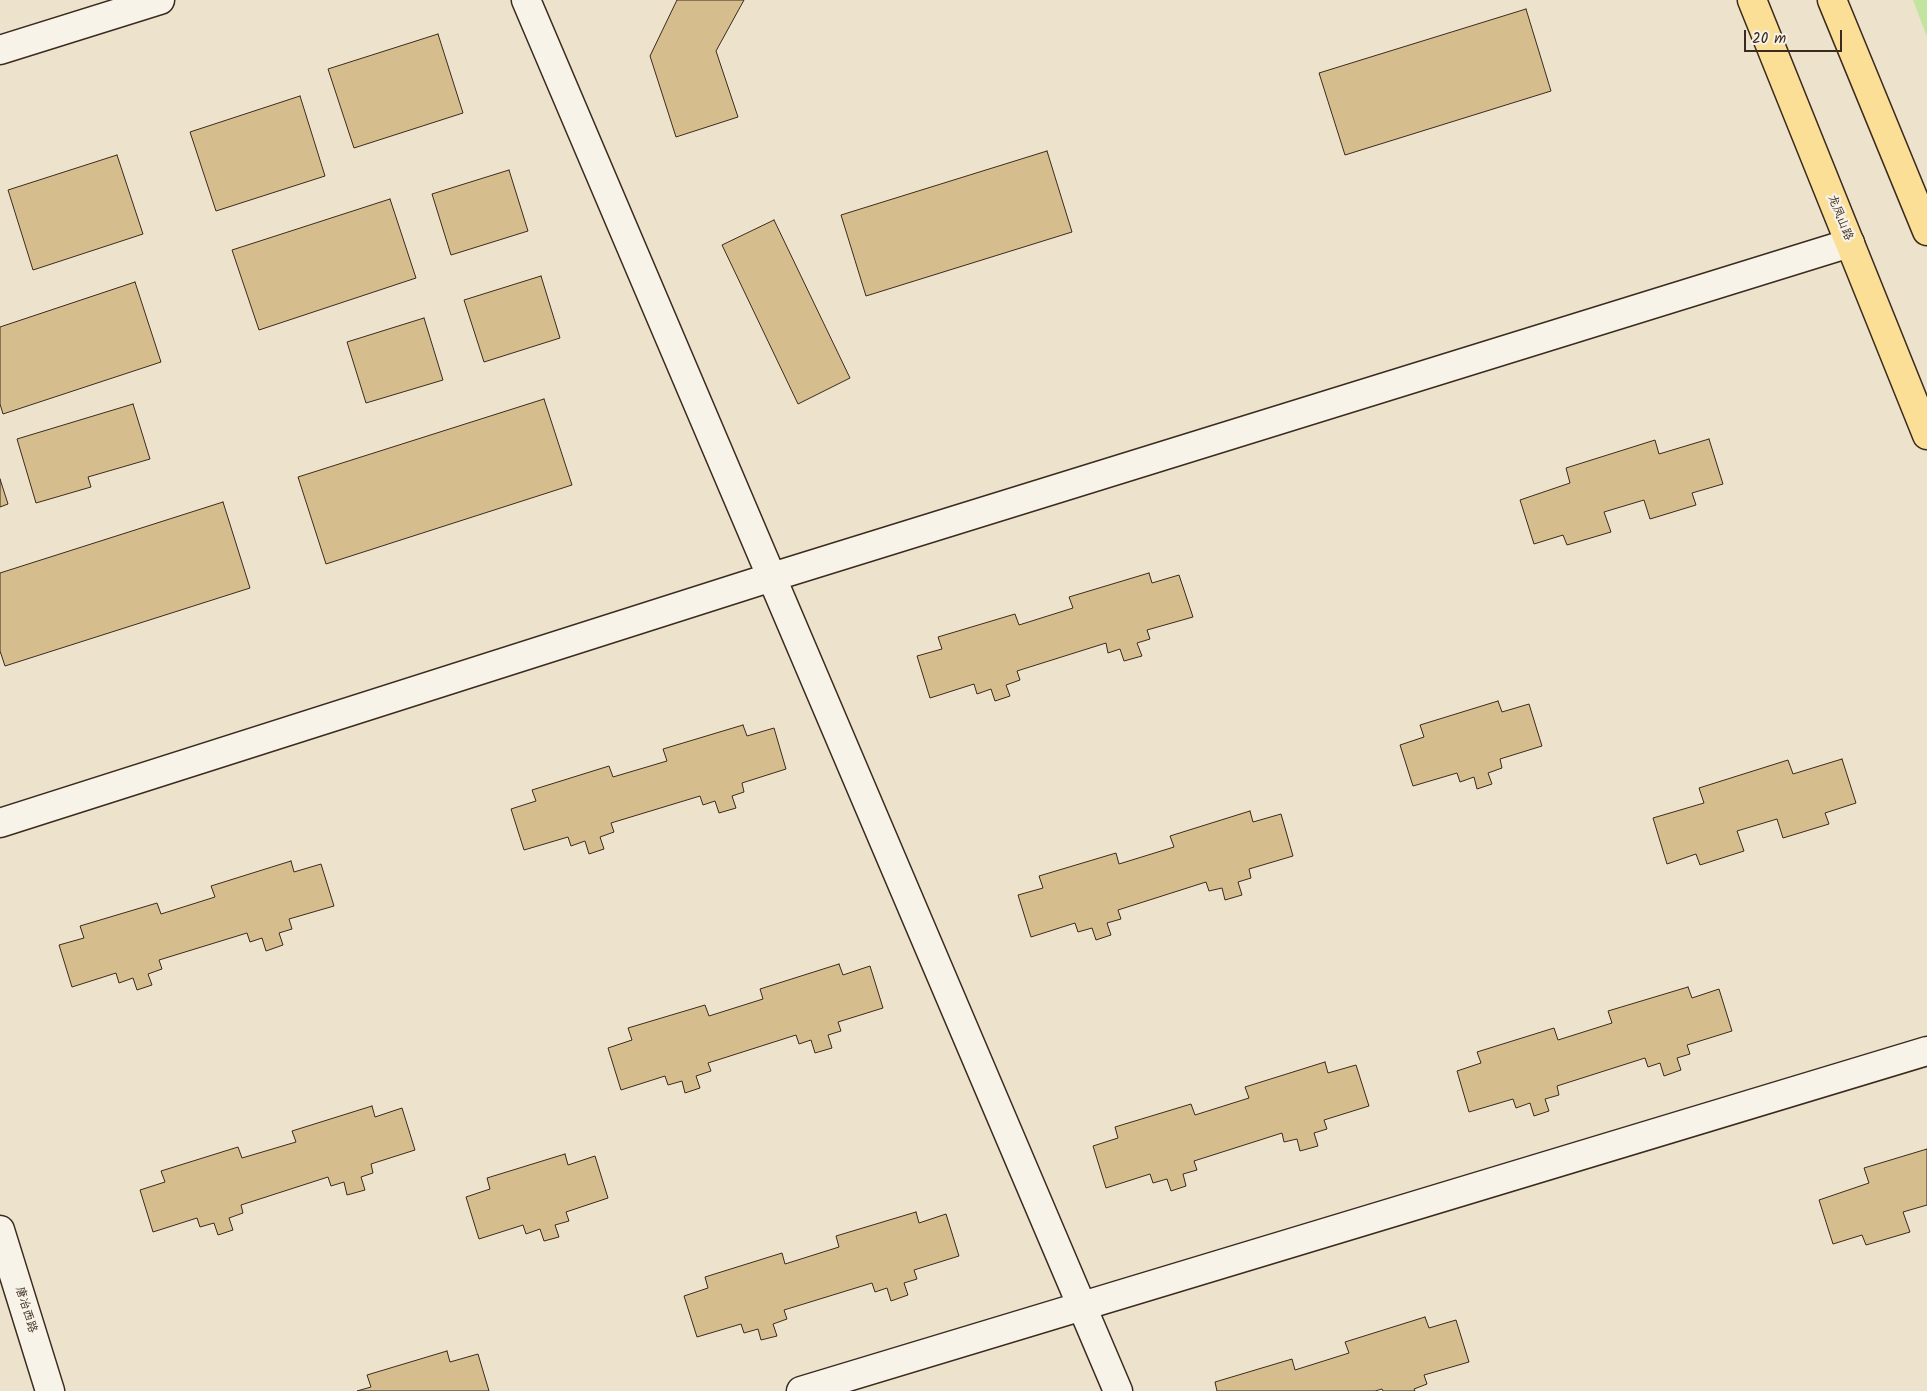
<!DOCTYPE html>
<meta charset="utf-8">
<style>
body{margin:0}
#map{position:relative;width:1927px;height:1391px;overflow:hidden;background:#ede3cd;font-family:Kalam,sans-serif}
canvas{display:block}
.scale{position:absolute;left:1744px;top:30px;width:98px;height:22px;box-sizing:border-box;border:2px solid #3b2a1e;border-top:0;padding-left:6px;font-size:15px;line-height:18px;white-space:nowrap;color:#3b2a1e;-webkit-text-stroke:4px #f7f3e8;paint-order:stroke}
</style>
<div id="map">
<canvas width="1927" height="1391"></canvas>
<div class="scale">20 m</div>
</div>
<script>
const c = document.querySelector('canvas').getContext('2d');
c.lineJoin = 'round';
function fill(path, color) { c.fillStyle = color; c.fill(path, 'evenodd'); }
const poly = rows => new Path2D(rows.map(r => 'M' + r).join(''));
function stroke(path, color, width, dash) { c.strokeStyle = color; c.lineWidth = width; c.lineCap = dash ? 'butt' : 'round'; c.setLineDash(dash || []); c.stroke(path); }
function label(font, color, halo, rows, align = 'center') {
  c.font = font + ' Kalam,"LXGW WenKai TC",sans-serif'; c.lineWidth = 4.5; c.setLineDash([]); c.textBaseline = 'middle'; c.strokeStyle = halo; c.fillStyle = color; for (const [text, x, y, turn = 0] of rows) {
    c.save(); c.translate(x, y); c.rotate((+turn || 0) * Math.PI / 180); c.textAlign = isNaN(turn) ? turn : align; if (halo) c.strokeText(text, 0, 0); c.fillText(text, 0, 0); c.restore();
  }
}
fill(poly([
 [1913,0,1927,0,1927,37]
]), '#c1e59e');
const building = poly([
 [677,0,744,0,716,51,738,117,676,137,650,56,677,0],
 [1526,9,1551,91,1345,155,1319,73,1526,9],
 [438,34,463,113,354,148,328,69,438,34],
 [300,96,325,176,216,211,190,132,300,96],
 [1047,151,1072,232,866,296,841,215,1047,151],
 [117,155,143,234,33,270,8,190,117,155],
 [509,170,528,231,451,255,432,194,509,170],
 [390,199,416,278,259,330,232,250,390,199],
 [774,220,850,378,798,404,722,245,774,220],
 [541,276,560,338,484,362,464,300,541,276],
 [135,282,161,362,3,414,0,404,0,327,135,282],
 [424,318,443,380,366,403,347,342,424,318],
 [544,399,572,485,326,564,298,477,544,399],
 [133,404,150,459,88,477,91,487,36,503,17,439,133,404],
 [1709,439,1723,484,1692,493,1696,505,1650,519,1644,500,1604,512,1611,532,1567,545,1563,535,1534,544,1520,500,1570,483,1566,468,1655,440,1659,454,1709,439],
 [0,479,8,504,0,507,0,479],
 [223,502,250,588,5,666,0,651,0,573,223,502],
 [1149,573,1152,583,1179,575,1193,617,1147,630,1150,639,1137,643,1142,656,1124,661,1120,649,1108,653,1106,643,1017,671,1020,680,1006,685,1010,696,995,701,991,689,977,694,974,684,930,698,917,656,942,649,938,637,1015,614,1019,625,1073,608,1069,597,1149,573],
 [1498,701,1502,712,1529,704,1542,746,1500,759,1502,768,1488,773,1492,784,1477,789,1474,777,1460,782,1457,773,1413,786,1400,745,1424,737,1420,725,1498,701],
 [743,725,747,736,774,728,786,769,742,783,744,792,732,796,736,808,719,813,715,801,703,805,700,796,611,823,614,832,600,837,604,849,589,854,585,841,571,846,568,837,524,850,511,809,536,801,532,790,609,766,613,777,667,761,663,749,743,725],
 [1842,759,1856,803,1825,813,1829,824,1783,838,1777,819,1737,831,1744,851,1700,865,1696,854,1667,864,1653,818,1704,803,1699,788,1788,760,1793,774,1842,759],
 [1250,811,1253,822,1281,814,1293,856,1249,869,1251,878,1238,882,1242,895,1225,900,1222,888,1209,891,1206,882,1118,910,1121,919,1107,923,1111,935,1096,940,1092,928,1078,932,1075,923,1031,937,1018,895,1043,888,1039,876,1116,853,1119,864,1174,847,1170,836,1250,811],
 [291,861,294,872,321,864,334,906,289,919,292,929,279,933,283,945,266,951,262,938,250,942,247,933,159,960,162,969,148,974,152,985,137,990,133,978,119,983,116,973,72,987,59,945,84,938,80,926,157,903,161,914,215,897,211,886,291,861],
 [839,964,843,975,870,966,883,1008,838,1022,841,1031,828,1035,832,1048,815,1053,811,1040,799,1044,796,1035,708,1063,711,1071,696,1076,700,1088,685,1093,682,1081,668,1085,665,1076,621,1090,608,1048,632,1040,628,1028,705,1005,709,1016,763,999,760,989,839,964],
 [1688,987,1692,998,1719,989,1732,1031,1687,1045,1690,1054,1677,1058,1681,1070,1664,1076,1660,1063,1648,1067,1645,1058,1557,1086,1559,1095,1545,1099,1549,1111,1534,1116,1530,1103,1516,1108,1513,1099,1469,1112,1457,1071,1481,1063,1477,1052,1554,1028,1558,1040,1612,1023,1608,1011,1688,987],
 [1325,1062,1328,1073,1356,1065,1369,1106,1324,1120,1327,1129,1314,1133,1318,1146,1300,1151,1297,1139,1284,1142,1282,1133,1194,1161,1197,1170,1183,1174,1186,1186,1171,1191,1167,1179,1153,1183,1150,1174,1106,1188,1093,1146,1118,1138,1115,1127,1191,1104,1195,1115,1249,1098,1245,1087,1325,1062],
 [372,1106,375,1117,402,1108,415,1150,371,1164,373,1173,361,1177,365,1190,347,1195,344,1182,331,1186,328,1177,241,1205,243,1213,229,1218,233,1230,218,1235,214,1223,200,1227,197,1218,153,1232,140,1190,165,1182,161,1171,238,1147,242,1158,296,1142,292,1131,372,1106],
 [1927,1149,1927,1205,1903,1212,1910,1232,1866,1245,1862,1235,1833,1244,1819,1200,1869,1183,1864,1168,1927,1149],
 [565,1154,568,1165,595,1156,608,1198,566,1212,569,1221,555,1225,559,1237,544,1241,540,1229,526,1234,523,1225,479,1239,466,1197,490,1189,487,1178,565,1154],
 [916,1212,919,1223,946,1214,959,1256,914,1270,917,1279,904,1283,908,1295,891,1301,887,1288,875,1292,872,1283,784,1310,787,1319,773,1324,777,1336,761,1340,758,1329,744,1333,741,1324,697,1337,684,1296,708,1288,705,1277,782,1253,785,1264,839,1247,836,1236,916,1212],
 [1425,1317,1429,1328,1456,1320,1469,1362,1424,1375,1427,1384,1414,1389,1415,1391,1383,1391,1382,1389,1375,1391,1217,1391,1215,1382,1292,1359,1295,1370,1349,1353,1345,1342,1425,1317],
 [447,1351,450,1362,478,1354,489,1391,357,1391,371,1387,367,1375,447,1351]
]);
fill(building, '#d6bd8d');
stroke(building, '#3b2a1e', 1);
const minor = poly([
 [0,50,160,0],
 [801,1391,1927,1051]
]);
const tertiary = poly([
 [526,0,1118,1391],
 [0,823,772,577,1850,243]
]);
const secondary = poly([
 [0,1230,50,1391]
]);
const primary = poly([
 [1752,0,1927,435],
 [1832,0,1927,231]
]);
stroke(minor, '#3b2a1e', 31);
stroke(tertiary, '#3b2a1e', 31);
stroke(secondary, '#3b2a1e', 31);
stroke(primary, '#3b2a1e', 31);
stroke(minor, '#f7f3e8', 28);
stroke(tertiary, '#f7f3e8', 28);
stroke(secondary, '#f7f3e8', 28);
stroke(primary, '#fbdf96', 28);
label('12px', '#3b2a1e', '#f7f3e8', [
 ["龙凤山路",1839,218,68],
 ["唐冶西路",25,1310,73]
]);
</script>
